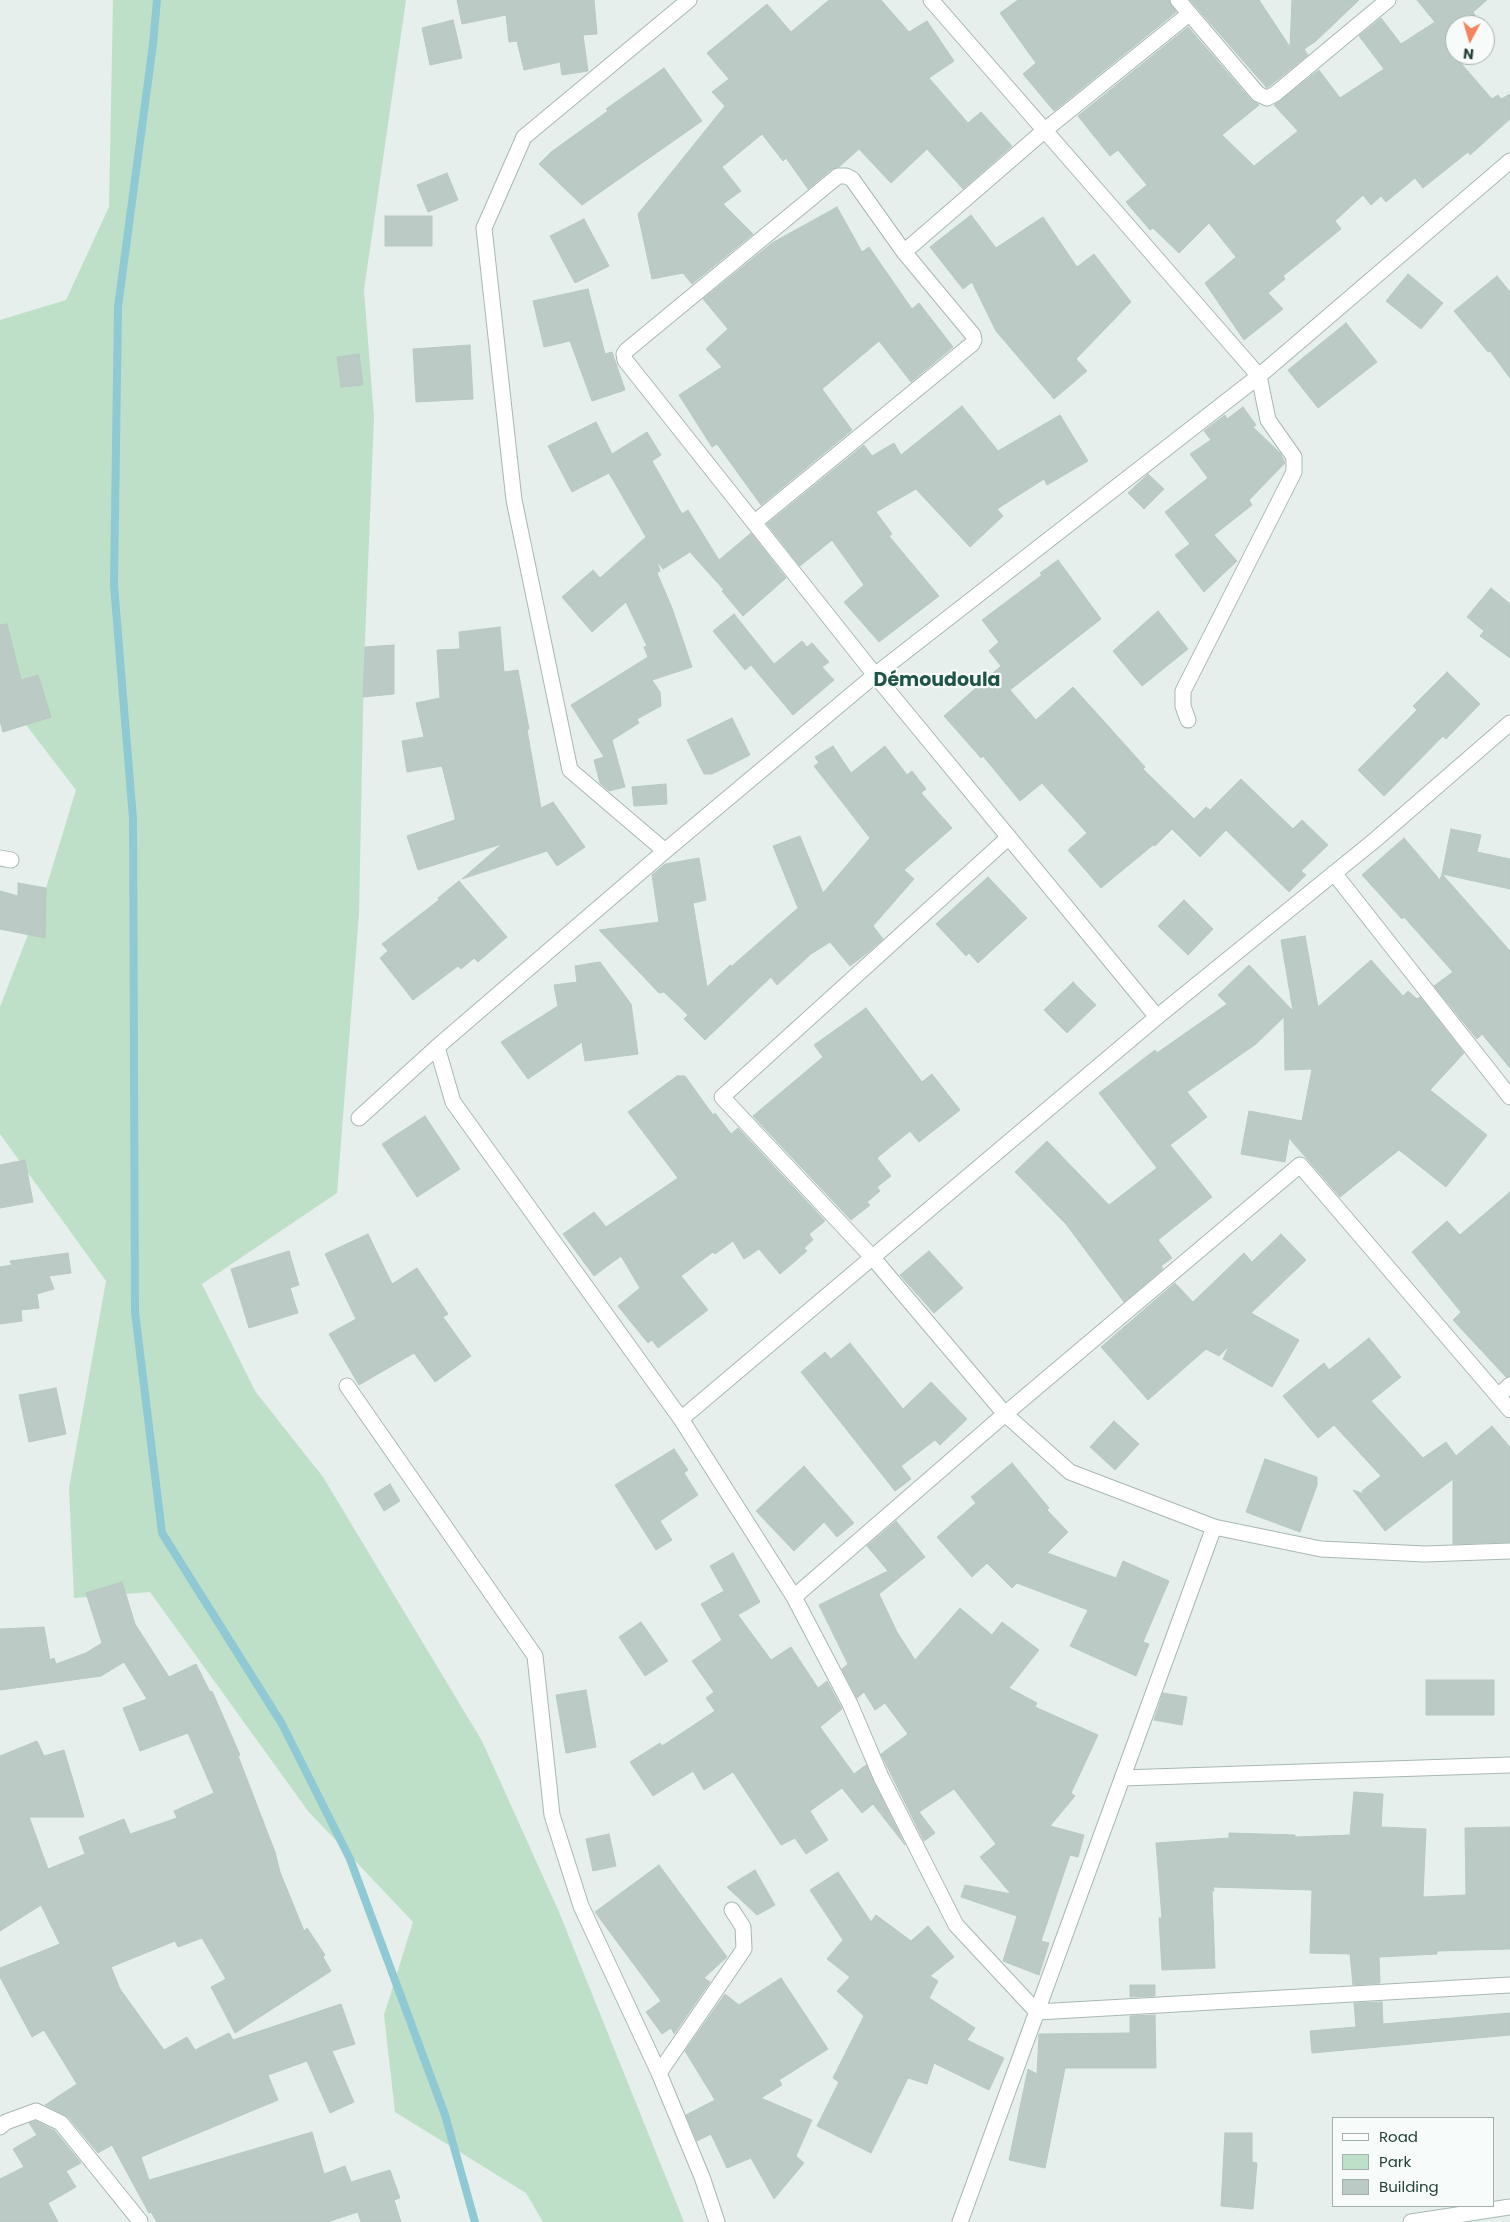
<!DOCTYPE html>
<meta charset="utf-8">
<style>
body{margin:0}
#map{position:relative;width:1510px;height:2222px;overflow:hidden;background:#e6efeb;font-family:Poppins,sans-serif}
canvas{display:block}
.legend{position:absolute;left:1332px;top:2117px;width:162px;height:90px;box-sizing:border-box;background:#f7fbf9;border:1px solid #a3b1ad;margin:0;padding:6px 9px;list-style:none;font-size:15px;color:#24423a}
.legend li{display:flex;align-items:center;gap:10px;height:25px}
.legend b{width:25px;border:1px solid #a3b1ad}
.north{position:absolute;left:1445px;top:15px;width:50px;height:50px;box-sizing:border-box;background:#f7fbf9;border:1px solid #a3b1ad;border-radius:50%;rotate:186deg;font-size:14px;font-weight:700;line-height:20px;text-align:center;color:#24423a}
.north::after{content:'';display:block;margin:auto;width:18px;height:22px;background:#f4845f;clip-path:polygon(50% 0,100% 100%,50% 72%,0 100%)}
</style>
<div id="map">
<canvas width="1510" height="2222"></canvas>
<ul class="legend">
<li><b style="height:6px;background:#fff"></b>Road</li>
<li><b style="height:14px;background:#bfe0c8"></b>Park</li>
<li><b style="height:14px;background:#bbcac4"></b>Building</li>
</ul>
<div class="north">N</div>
</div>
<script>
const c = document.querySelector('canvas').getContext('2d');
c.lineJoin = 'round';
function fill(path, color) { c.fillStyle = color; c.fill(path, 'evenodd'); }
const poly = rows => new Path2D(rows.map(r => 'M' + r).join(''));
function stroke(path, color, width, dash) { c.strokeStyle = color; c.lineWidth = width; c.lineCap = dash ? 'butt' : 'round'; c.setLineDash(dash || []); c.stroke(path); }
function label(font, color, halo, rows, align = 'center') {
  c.font = font + ' Poppins,sans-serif'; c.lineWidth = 4.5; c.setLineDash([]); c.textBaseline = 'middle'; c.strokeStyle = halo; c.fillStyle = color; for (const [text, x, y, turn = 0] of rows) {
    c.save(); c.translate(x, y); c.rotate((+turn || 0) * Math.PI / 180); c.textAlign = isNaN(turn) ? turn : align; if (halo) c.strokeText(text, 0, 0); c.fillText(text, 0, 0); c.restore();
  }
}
fill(poly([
 [113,0,406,0,364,290,374,417,364,665,359,914,337,1193,202,1284,255,1391,323,1477,482,1741,559,1912,684,2222,543,2222,526,2193,395,2112,384,2015,413,1922,308,1811,150,1592,74,1598,69,1488,106,1281,0,1134,0,1007,46,888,76,790,0,691,0,320,66,300,109,207]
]), '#bfe0c8');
stroke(poly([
 [157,0,153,44,118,307,114,585,133,819,135,1312,162,1533,282,1724,350,1859,445,2115,475,2222]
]), '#8ec9d4', 8);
const building = poly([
 [457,0,594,0,597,34,583,35,588,71,562,75,560,62,524,70,517,41,509,42,506,15,462,24,457,0],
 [829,0,881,0,909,32,927,21,954,61,929,78,968,123,981,112,1012,146,963,189,927,149,891,183,859,149,839,167,832,169,808,189,786,158,783,161,762,134,722,167,741,191,723,204,753,234,692,284,683,273,652,279,638,214,725,106,712,92,729,79,707,53,767,4,791,32,829,0],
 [1018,0,1169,0,1176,12,1054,111,1023,74,1036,63,1000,13,1018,0],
 [1190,0,1259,0,1290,47,1292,0,1359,0,1316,41,1304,49,1308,55,1267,88,1190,0],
 [1417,0,1487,0,1473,12,1481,25,1455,25,1455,55,1467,55,1459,61,1492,99,1498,95,1501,99,1510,94,1510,119,1470,155,1468,152,1423,188,1415,178,1386,202,1381,196,1371,205,1363,195,1335,221,1341,229,1283,276,1285,279,1268,293,1283,309,1244,340,1205,283,1236,257,1209,223,1179,253,1153,228,1150,230,1126,202,1147,185,1118,150,1110,156,1078,116,1188,27,1251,100,1259,105,1222,135,1254,166,1298,131,1274,105,1319,70,1340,98,1384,69,1359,36,1381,18,1401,44,1435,22,1417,0],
 [453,20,462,58,430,65,422,28,453,20],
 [664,68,702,121,582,205,539,164,551,152,608,111,606,109,664,68],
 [447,173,458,200,428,212,417,185,447,173],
 [837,207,862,252,869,247,912,309,919,303,953,347,911,382,879,341,822,389,852,430,761,505,717,444,712,447,679,395,722,367,706,349,728,329,703,299,772,243,837,207],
 [971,215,996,248,1043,217,1077,267,1094,254,1131,302,1076,359,1087,371,1054,399,996,331,972,282,963,289,930,247,971,215],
 [385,216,432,216,432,246,385,246,385,216],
 [584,219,609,266,575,283,550,236,584,219],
 [1408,274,1443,303,1421,329,1386,301,1408,274],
 [1497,276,1510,292,1510,378,1490,351,1488,352,1454,311,1497,276],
 [588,289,605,354,612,352,625,390,592,401,570,341,544,347,533,301,588,289],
 [1346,323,1377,362,1318,408,1288,370,1346,323],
 [470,345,473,399,416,402,413,349,470,345],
 [359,354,363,385,341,387,337,357,359,354],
 [962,406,998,451,1060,415,1088,461,1047,485,1044,479,997,509,1003,516,970,547,916,489,876,512,892,534,889,536,939,596,879,642,844,602,864,585,832,540,800,566,767,524,864,445,872,456,894,443,901,455,962,406],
 [1243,407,1256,425,1253,427,1280,453,1285,463,1249,500,1252,505,1214,535,1237,561,1204,592,1175,555,1190,544,1165,512,1208,478,1190,454,1211,440,1204,431,1225,415,1227,419,1243,407],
 [596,422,612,454,647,432,661,455,652,461,682,514,688,510,719,560,751,533,786,578,743,616,722,591,724,590,690,552,663,569,657,561,660,571,657,573,672,608,692,667,652,680,660,692,661,706,637,719,639,723,612,740,625,787,609,791,600,783,594,760,604,757,571,705,648,657,644,647,647,646,626,602,592,632,562,597,593,570,600,578,646,537,609,473,572,492,548,446,596,422],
 [1148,474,1164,489,1144,509,1128,493,1148,474],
 [1058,560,1101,619,1010,690,1036,720,1073,687,1145,767,1143,769,1194,819,1206,807,1210,810,1241,779,1293,829,1302,820,1328,845,1301,871,1306,875,1289,892,1226,830,1200,857,1172,829,1155,846,1153,845,1101,888,1068,850,1087,833,1042,783,1020,801,983,756,981,758,944,716,1001,666,989,651,999,642,982,620,1042,575,1040,573,1058,560],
 [1491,588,1510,604,1510,658,1480,636,1484,631,1467,617,1491,588],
 [1158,611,1188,649,1142,686,1113,651,1158,611],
 [734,614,774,664,802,641,807,647,812,643,829,662,822,667,834,680,793,715,751,665,745,670,713,631,734,614],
 [7,624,21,680,38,675,51,717,3,732,0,721,0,625,7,624],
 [500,627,504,672,518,670,529,729,527,730,541,808,553,802,585,847,557,866,547,851,462,879,502,844,418,870,407,836,455,820,455,817,442,766,407,772,402,741,424,737,416,703,440,698,437,650,460,649,459,632,500,627],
 [394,645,394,694,363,697,365,647,394,645],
 [1447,672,1480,704,1446,739,1443,736,1384,796,1358,770,1417,710,1413,706,1447,672],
 [732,718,750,755,712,774,704,774,687,740,732,718],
 [833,746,851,773,885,746,907,775,912,771,926,789,921,793,952,828,904,870,914,879,873,926,883,939,867,953,850,966,830,942,811,954,777,985,771,977,705,1040,684,1019,688,1015,664,992,659,993,599,930,659,922,652,875,665,864,699,858,706,900,693,903,707,987,730,965,732,966,798,908,773,846,800,836,823,893,870,838,814,766,819,763,815,757,833,746],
 [666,784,667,804,634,806,632,787,666,784],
 [1451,829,1481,835,1477,852,1510,859,1510,889,1442,874,1451,829],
 [1404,838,1440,880,1442,874,1510,951,1510,1068,1482,1034,1477,1039,1434,986,1453,972,1404,917,1402,919,1362,875,1404,838],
 [988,877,1027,918,978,963,969,953,966,956,936,924,988,877],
 [459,881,507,937,478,962,474,958,461,969,458,966,413,1000,380,958,388,951,382,944,439,900,438,898,459,881],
 [18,883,46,888,45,938,0,929,0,891,18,896,18,883],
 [1184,900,1213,929,1188,955,1158,926,1184,900],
 [1305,936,1318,1007,1371,960,1403,996,1408,991,1417,999,1420,997,1464,1053,1430,1090,1487,1135,1446,1187,1399,1150,1340,1197,1289,1138,1285,1162,1241,1154,1249,1111,1302,1121,1312,1069,1285,1070,1284,1017,1256,1044,1187,1092,1207,1117,1170,1145,1212,1197,1158,1240,1172,1258,1161,1266,1163,1269,1124,1302,1066,1224,1015,1172,1047,1141,1109,1205,1157,1168,1099,1093,1155,1050,1157,1053,1227,1004,1218,995,1249,965,1293,1011,1281,940,1305,936],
 [600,962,631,1004,638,1054,585,1061,582,1042,528,1079,501,1042,558,1006,554,985,577,982,575,966,600,962],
 [1073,982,1096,1005,1067,1033,1044,1010,1073,982],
 [866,1008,922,1082,932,1074,960,1110,919,1142,910,1131,877,1158,891,1176,877,1187,880,1191,867,1202,870,1205,851,1220,753,1116,823,1057,814,1045,866,1008],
 [677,1076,685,1076,713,1115,715,1113,731,1134,738,1128,825,1221,809,1234,813,1240,804,1248,807,1251,780,1274,759,1249,744,1259,733,1241,715,1254,713,1252,681,1276,708,1310,658,1348,652,1340,648,1343,618,1306,640,1288,621,1256,594,1276,563,1234,594,1212,606,1227,678,1178,628,1112,677,1076],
 [425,1116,460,1169,417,1197,382,1144,425,1116],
 [25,1160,33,1202,0,1208,0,1165,25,1160],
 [1510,1192,1510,1376,1506,1377,1453,1320,1461,1312,1412,1252,1447,1221,1460,1235,1510,1192],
 [368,1234,392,1284,417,1268,448,1314,443,1317,471,1356,435,1382,414,1353,359,1385,329,1334,356,1319,325,1254,368,1234],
 [1281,1234,1306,1260,1251,1313,1299,1340,1272,1387,1223,1359,1229,1346,1219,1356,1206,1349,1148,1400,1101,1347,1175,1283,1193,1302,1244,1253,1252,1262,1281,1234],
 [289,1251,299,1285,290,1288,298,1313,249,1328,231,1269,289,1251],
 [929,1251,963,1288,934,1313,900,1275,929,1251],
 [68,1253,71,1273,49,1276,54,1289,37,1294,39,1308,21,1310,22,1321,0,1324,0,1267,12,1265,10,1261,68,1253],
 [1369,1338,1401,1377,1371,1401,1423,1458,1446,1442,1456,1456,1492,1426,1510,1447,1510,1542,1453,1544,1453,1479,1385,1531,1353,1490,1364,1494,1362,1491,1381,1476,1334,1425,1318,1438,1283,1396,1324,1363,1329,1370,1369,1338],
 [850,1343,903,1409,931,1382,967,1419,940,1445,935,1440,901,1466,911,1479,895,1491,801,1372,825,1352,831,1359,850,1343],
 [56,1388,66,1434,29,1442,19,1395,56,1388],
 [1114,1421,1139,1444,1115,1470,1090,1447,1114,1421],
 [674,1449,688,1470,684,1473,698,1495,660,1521,672,1540,656,1550,615,1485,674,1449],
 [1265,1459,1317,1477,1317,1485,1300,1532,1246,1512,1265,1459],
 [1012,1463,1049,1508,1047,1510,1068,1532,1047,1553,1116,1578,1123,1561,1169,1581,1143,1642,1149,1644,1136,1676,1070,1646,1088,1610,1017,1583,1012,1588,987,1563,972,1577,937,1537,976,1503,971,1497,1012,1463],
 [804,1466,854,1523,837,1537,824,1522,794,1551,756,1511,804,1466],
 [390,1484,400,1501,384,1511,374,1494,390,1484],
 [896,1521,925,1557,879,1594,897,1632,915,1660,960,1608,992,1635,1002,1622,1039,1650,1009,1688,1037,1703,1035,1707,1098,1735,1071,1793,1075,1796,1050,1826,1084,1835,1078,1857,1070,1855,1041,1941,1049,1943,1039,1975,1003,1961,1017,1916,961,1897,965,1885,1011,1894,980,1857,996,1844,954,1789,919,1812,935,1833,924,1841,881,1754,908,1734,885,1703,875,1710,864,1692,857,1698,842,1669,848,1664,819,1605,888,1571,867,1546,896,1521],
 [733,1553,760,1602,738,1615,771,1660,791,1647,818,1688,827,1681,842,1709,820,1727,854,1774,866,1765,905,1845,873,1804,862,1813,842,1788,810,1811,828,1840,806,1854,795,1838,781,1845,733,1772,704,1790,693,1771,653,1796,630,1762,660,1743,662,1746,715,1711,706,1698,714,1692,692,1661,722,1640,701,1604,724,1591,710,1566,733,1553],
 [122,1582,135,1624,169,1677,196,1664,210,1692,212,1691,240,1755,238,1756,275,1852,280,1872,304,1931,307,1928,325,1955,323,1957,331,1971,235,2033,211,1987,226,1979,202,1938,178,1947,175,1941,111,1967,120,1989,164,2050,187,2037,195,2050,229,2033,233,2040,341,2004,355,2044,332,2051,354,2102,330,2113,307,2061,268,2075,278,2100,141,2157,149,2180,312,2132,324,2174,345,2166,351,2182,390,2170,400,2198,394,2200,401,2222,361,2222,358,2212,327,2222,157,2222,151,2212,149,2213,112,2145,98,2153,68,2117,45,2105,77,2084,44,2030,32,2037,0,1977,0,1968,60,1944,41,1905,0,1931,0,1756,37,1741,44,1756,64,1750,84,1817,29,1817,48,1869,85,1854,79,1837,124,1819,130,1834,177,1818,174,1811,214,1793,188,1733,140,1751,123,1708,147,1699,124,1662,101,1676,0,1690,0,1629,44,1627,50,1660,54,1658,56,1664,86,1653,102,1643,86,1593,122,1582],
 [641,1622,668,1661,645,1676,619,1637,641,1622],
 [1426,1680,1494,1680,1494,1715,1426,1715,1426,1680],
 [586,1690,596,1747,566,1753,556,1695,586,1690],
 [1163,1693,1187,1697,1182,1725,1154,1720,1163,1693],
 [1354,1792,1383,1794,1381,1827,1426,1829,1423,1897,1466,1895,1465,1828,1510,1827,1510,1949,1437,1951,1437,1954,1379,1957,1380,1983,1353,1985,1350,1954,1310,1953,1312,1890,1213,1887,1214,1891,1212,1891,1215,1968,1162,1970,1159,1918,1162,1918,1156,1843,1229,1838,1229,1833,1295,1835,1295,1837,1350,1835,1354,1792],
 [609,1834,616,1866,593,1871,586,1839,609,1834],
 [659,1865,727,1957,704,1978,710,1982,674,2034,671,2028,662,2034,646,2012,661,2001,595,1912,659,1865],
 [755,1870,775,1905,757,1915,727,1887,755,1870],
 [838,1872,871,1922,876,1915,911,1941,928,1926,954,1957,930,1976,938,1981,929,1998,975,2028,967,2040,1004,2058,989,2090,934,2063,927,2084,908,2078,871,2153,817,2126,839,2082,833,2078,864,2016,837,1991,850,1977,827,1959,843,1940,810,1890,838,1872],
 [781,1978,828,2049,779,2080,782,2085,761,2098,812,2120,796,2156,804,2163,774,2199,751,2158,727,2168,711,2134,697,2141,686,2115,715,2100,685,2051,725,1994,739,2005,781,1978],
 [1130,1985,1155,1985,1155,1996,1130,1997,1130,1985],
 [1382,2002,1383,2024,1510,2013,1510,2035,1312,2053,1310,2031,1356,2027,1354,2003,1382,2002],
 [1155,2015,1156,2068,1065,2068,1045,2168,1009,2160,1028,2069,1037,2074,1039,2034,1130,2033,1130,2016,1155,2015],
 [36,2121,55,2131,81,2163,66,2171,76,2187,48,2203,58,2222,0,2222,0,2179,24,2167,13,2149,37,2135,29,2123,36,2121],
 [1225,2133,1252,2133,1252,2162,1257,2163,1253,2209,1221,2206,1225,2133]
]);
fill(building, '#bbcac4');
stroke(building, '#b8c9c2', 1);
const minor = poly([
 [931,0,1259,376,1268,420,1294,457,1294,472,1183,691,1183,706,1188,720],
 [1178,0,1258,94,1267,98,1275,94,1388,0],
 [904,252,1045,130,1189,14],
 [755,522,972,344,974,340,973,335,904,252,852,179,846,176,838,176,627,350,624,354,625,360,875,675,1157,1017],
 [1009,837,722,1097,873,1258,1005,1414,1070,1472,1214,1527,1321,1549,1425,1554,1510,1551],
 [665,851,570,770,514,500,484,228,524,137,689,0],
 [0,858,11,860],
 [1334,873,1510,1097],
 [437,1047,453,1102,681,1419,794,1597,850,1704,881,1777,956,1925,1037,2012,1510,1985],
 [359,1118,437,1047,665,851,875,675,1259,376,1510,161],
 [347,1386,535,1656,552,1815,581,1906,659,2073,702,2177,717,2222],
 [1498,1396,1510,1385],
 [681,1419,1157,1017,1375,840,1510,723],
 [794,1597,1005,1414,1300,1165,1510,1410],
 [1122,1778,1510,1765],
 [659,2073,744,1949,743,1927,732,1910],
 [0,2127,6,2122,36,2111,61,2123,140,2221],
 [960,2222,1214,1527],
 [1411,2222,1510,2207]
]);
stroke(minor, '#a8b8b2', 17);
stroke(minor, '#fff', 15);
label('bold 19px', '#1f5548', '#f7fbf9', [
 ["Démoudoula",937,681]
]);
</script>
